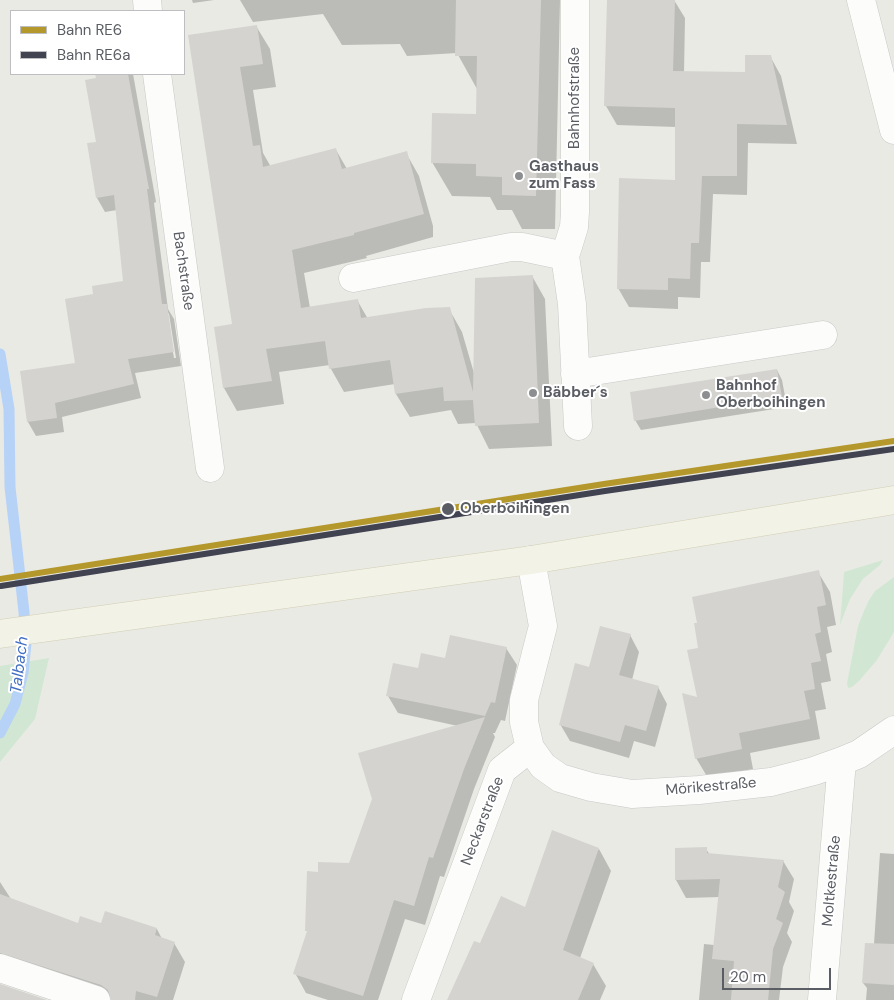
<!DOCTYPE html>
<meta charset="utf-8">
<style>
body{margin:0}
#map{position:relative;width:894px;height:1000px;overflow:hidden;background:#eaeae5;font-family:"DM Sans",sans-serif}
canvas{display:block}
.legend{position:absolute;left:10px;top:10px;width:175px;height:65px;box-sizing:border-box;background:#fff;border:1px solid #bdbec1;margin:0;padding:6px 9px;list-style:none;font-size:15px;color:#5a5d63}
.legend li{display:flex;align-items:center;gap:10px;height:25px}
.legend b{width:25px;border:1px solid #bdbec1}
.scale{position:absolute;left:722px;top:968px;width:109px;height:22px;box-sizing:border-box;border:2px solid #5a5d63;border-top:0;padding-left:6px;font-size:15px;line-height:18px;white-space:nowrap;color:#5a5d63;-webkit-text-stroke:4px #fff;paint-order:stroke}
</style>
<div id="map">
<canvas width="894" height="1000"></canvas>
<ul class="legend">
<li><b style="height:6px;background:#b4982c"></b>Bahn RE6</li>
<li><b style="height:6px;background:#424351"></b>Bahn RE6a</li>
</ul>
<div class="scale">20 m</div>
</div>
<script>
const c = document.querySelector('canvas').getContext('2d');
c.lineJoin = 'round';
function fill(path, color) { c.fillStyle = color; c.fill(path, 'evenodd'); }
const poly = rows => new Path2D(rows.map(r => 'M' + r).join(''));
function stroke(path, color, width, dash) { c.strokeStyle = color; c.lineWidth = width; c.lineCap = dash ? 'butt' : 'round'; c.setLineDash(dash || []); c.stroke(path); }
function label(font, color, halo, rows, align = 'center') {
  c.font = font + ' "DM Sans",sans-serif'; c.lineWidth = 4; c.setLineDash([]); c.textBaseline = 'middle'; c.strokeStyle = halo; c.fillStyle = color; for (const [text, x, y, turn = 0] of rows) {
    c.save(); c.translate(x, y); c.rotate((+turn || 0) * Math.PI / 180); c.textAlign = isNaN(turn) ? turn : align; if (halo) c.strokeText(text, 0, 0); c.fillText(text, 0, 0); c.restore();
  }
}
fill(poly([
 [883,560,880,565,863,579,850,599,840,625,844,572],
 [894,577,894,632,877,660,859,681,852,687,848,688,847,683,858,626,864,611,869,600,875,591],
 [49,658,35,719,0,762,0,666]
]), '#d2e7d3');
fill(poly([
 [192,0,214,0,193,3],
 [240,0,560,0,555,229,522,229,512,210,497,210,490,197,452,196,432,162,477,116,477,89,457,53,407,56,400,44,342,45,323,14,253,22],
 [608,0,674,0,685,18,684,73,746,74,770,56,781,76,797,144,748,143,747,195,713,194,710,262,701,262,700,298,678,297,678,309,629,307,618,288,676,181,676,127,617,125,606,106],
 [256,26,270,49,276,87,253,90,263,153,271,167,336,150,347,169,406,153,419,176,433,226,433,237,366,256,367,258,304,273,310,308,357,300,368,319,449,309,462,332,474,373,532,276,545,299,552,446,489,449,476,423,458,424,451,410,410,417,396,394,395,384,344,392,331,369,330,365,279,372,284,404,237,411,224,388,233,326,189,36],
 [96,74,133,74,156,202,154,203,168,309,174,319,181,366,135,373,141,398,62,417,64,432,36,436,28,422,21,372,77,364,95,295,124,282,117,210,105,212,97,198],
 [166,311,169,314,176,358,174,358],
 [777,370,782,380,787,407,641,430,635,420],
 [818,572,830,592,836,625,827,627,832,652,826,654,831,681,821,683,826,709,815,711,820,739,750,753,753,769,708,778,696,758,700,650],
 [630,635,639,652,632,680,658,687,667,704,655,747,634,741,629,758,570,741,560,724,590,669],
 [506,648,517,665,505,721,501,720,495,733,493,733,495,737,474,789,444,877,440,876,425,925,405,919,378,1000,328,1000,306,993,295,973,308,933,307,931,319,873,350,864,458,726,398,713,388,696,419,670,446,660],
 [599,849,611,871,580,958,593,964,606,986,600,1000,449,1000,481,945],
 [706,849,710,855,783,861,794,879,789,902,794,911,787,933,792,942,783,967,779,1000,699,1000,704,944,714,945,719,897,686,898,676,880],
 [880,853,894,854,894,1000,866,1000,867,988,863,983,874,944],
 [0,882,11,899,78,924,157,929,162,939,174,943,185,962,173,1000,119,1000,54,978,0,976]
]), '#0003');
stroke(poly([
 [0,354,9,409,10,487,24,612,26,643,23,673,15,704,0,733]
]), '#b7d2f7', 11);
fill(poly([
 [456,0,541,0,536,196,502,195,502,177,476,176,476,164,431,163,432,113,476,114,477,56,455,56],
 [607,0,675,0,673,71,745,72,745,55,771,55,787,125,737,124,737,176,702,176,699,243,691,243,690,279,668,278,668,290,617,289,619,178,675,180,675,108,604,106],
 [257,25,263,64,240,67,253,146,260,145,263,167,336,148,342,169,407,151,424,214,354,233,354,235,292,250,301,308,358,299,361,318,426,308,450,307,473,392,475,278,533,275,539,423,475,426,473,400,444,401,443,387,395,394,390,360,329,369,325,341,266,349,272,381,223,388,214,327,232,324,188,35],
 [95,74,128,74,149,189,147,189,162,304,167,304,174,352,128,359,134,384,55,403,57,418,27,422,20,371,75,363,65,299,93,294,92,286,123,281,114,195,96,198,87,143,96,142,85,80,96,78],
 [777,369,782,397,634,421,630,392],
 [819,570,826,605,817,607,821,632,815,634,821,661,811,663,815,689,804,691,810,719,739,733,742,749,695,759,682,693,697,697,687,650,698,648,694,623,697,623,692,597],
 [600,626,631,634,619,675,659,686,646,731,625,725,620,742,559,725,575,663,589,667],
 [450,635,507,647,495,703,491,702,485,716,386,696,393,663,418,668,421,653,445,658],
 [485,717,464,769,433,858,429,857,414,906,394,900,363,996,293,974,307,931,305,931,307,871,318,872,318,862,349,863,372,799,358,753],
 [552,830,599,848,563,950,594,963,578,1000,447,1000,474,941,480,943,501,896,525,907],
 [707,847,707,853,784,860,778,887,785,892,776,919,783,923,773,949,768,1000,731,1000,734,961,712,959,720,879,675,880,675,848],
 [0,894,78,923,80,916,101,923,105,911,157,928,155,935,175,942,157,997,136,991,135,1000,111,1000,108,990,101,985,0,953],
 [865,943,894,944,894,985,862,983],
 [0,984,47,1000,0,1000]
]), '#d4d3cf');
const minor = poly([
 [147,0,148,11],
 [575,0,575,212,574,227,565,256,572,304,578,426],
 [861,0,894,130],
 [157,74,210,468],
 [353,278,511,247,522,247,565,256],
 [575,374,823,335],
 [531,560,543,626,524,700,524,722,530,748,543,766,560,778,591,787,632,794,699,790,771,782,814,771,842,761,859,754,894,730],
 [0,968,96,1000],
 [416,1000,502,770,530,748],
 [822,1000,842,761]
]);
const major = poly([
 [0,634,531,560,894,500]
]);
stroke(minor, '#c7c8c7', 29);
stroke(major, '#d2ceb3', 29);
stroke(minor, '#fcfcfb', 28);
stroke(major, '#f2f2e7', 28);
stroke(poly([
 [0,579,604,484,894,441]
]), '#b4982c', 6);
stroke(poly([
 [1,586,605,491,894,449]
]), '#424351', 6);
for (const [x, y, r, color] of [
 [519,176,5,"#8c8e90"],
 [533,393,5,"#8c8e90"],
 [706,395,5,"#8c8e90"],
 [448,509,7,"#5a5d63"]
]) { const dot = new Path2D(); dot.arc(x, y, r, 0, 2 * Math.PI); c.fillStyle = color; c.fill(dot); stroke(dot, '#fff', 2); }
label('15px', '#5a5d63', '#fff', [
 ["Bahnhofstraße",575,98,-90],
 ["Bachstraße",183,271,82],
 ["Mörikestraße",711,787,-5],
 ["Neckarstraße",483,821,-69],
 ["Moltkestraße",832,881,-85]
]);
label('bold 15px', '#5a5d63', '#fff', [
 ["Gasthaus",529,167],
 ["zum Fass",529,184],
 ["Bahnhof",716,386],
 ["Oberboihingen",716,403],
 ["Bäbber´s",543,393]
], 'left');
label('bold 15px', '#5a5d63', '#fff', [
 ["Oberboihingen",460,509]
], 'left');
label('italic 16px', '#436fc2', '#fff', [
 ["Talbach",20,665,-83]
]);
</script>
